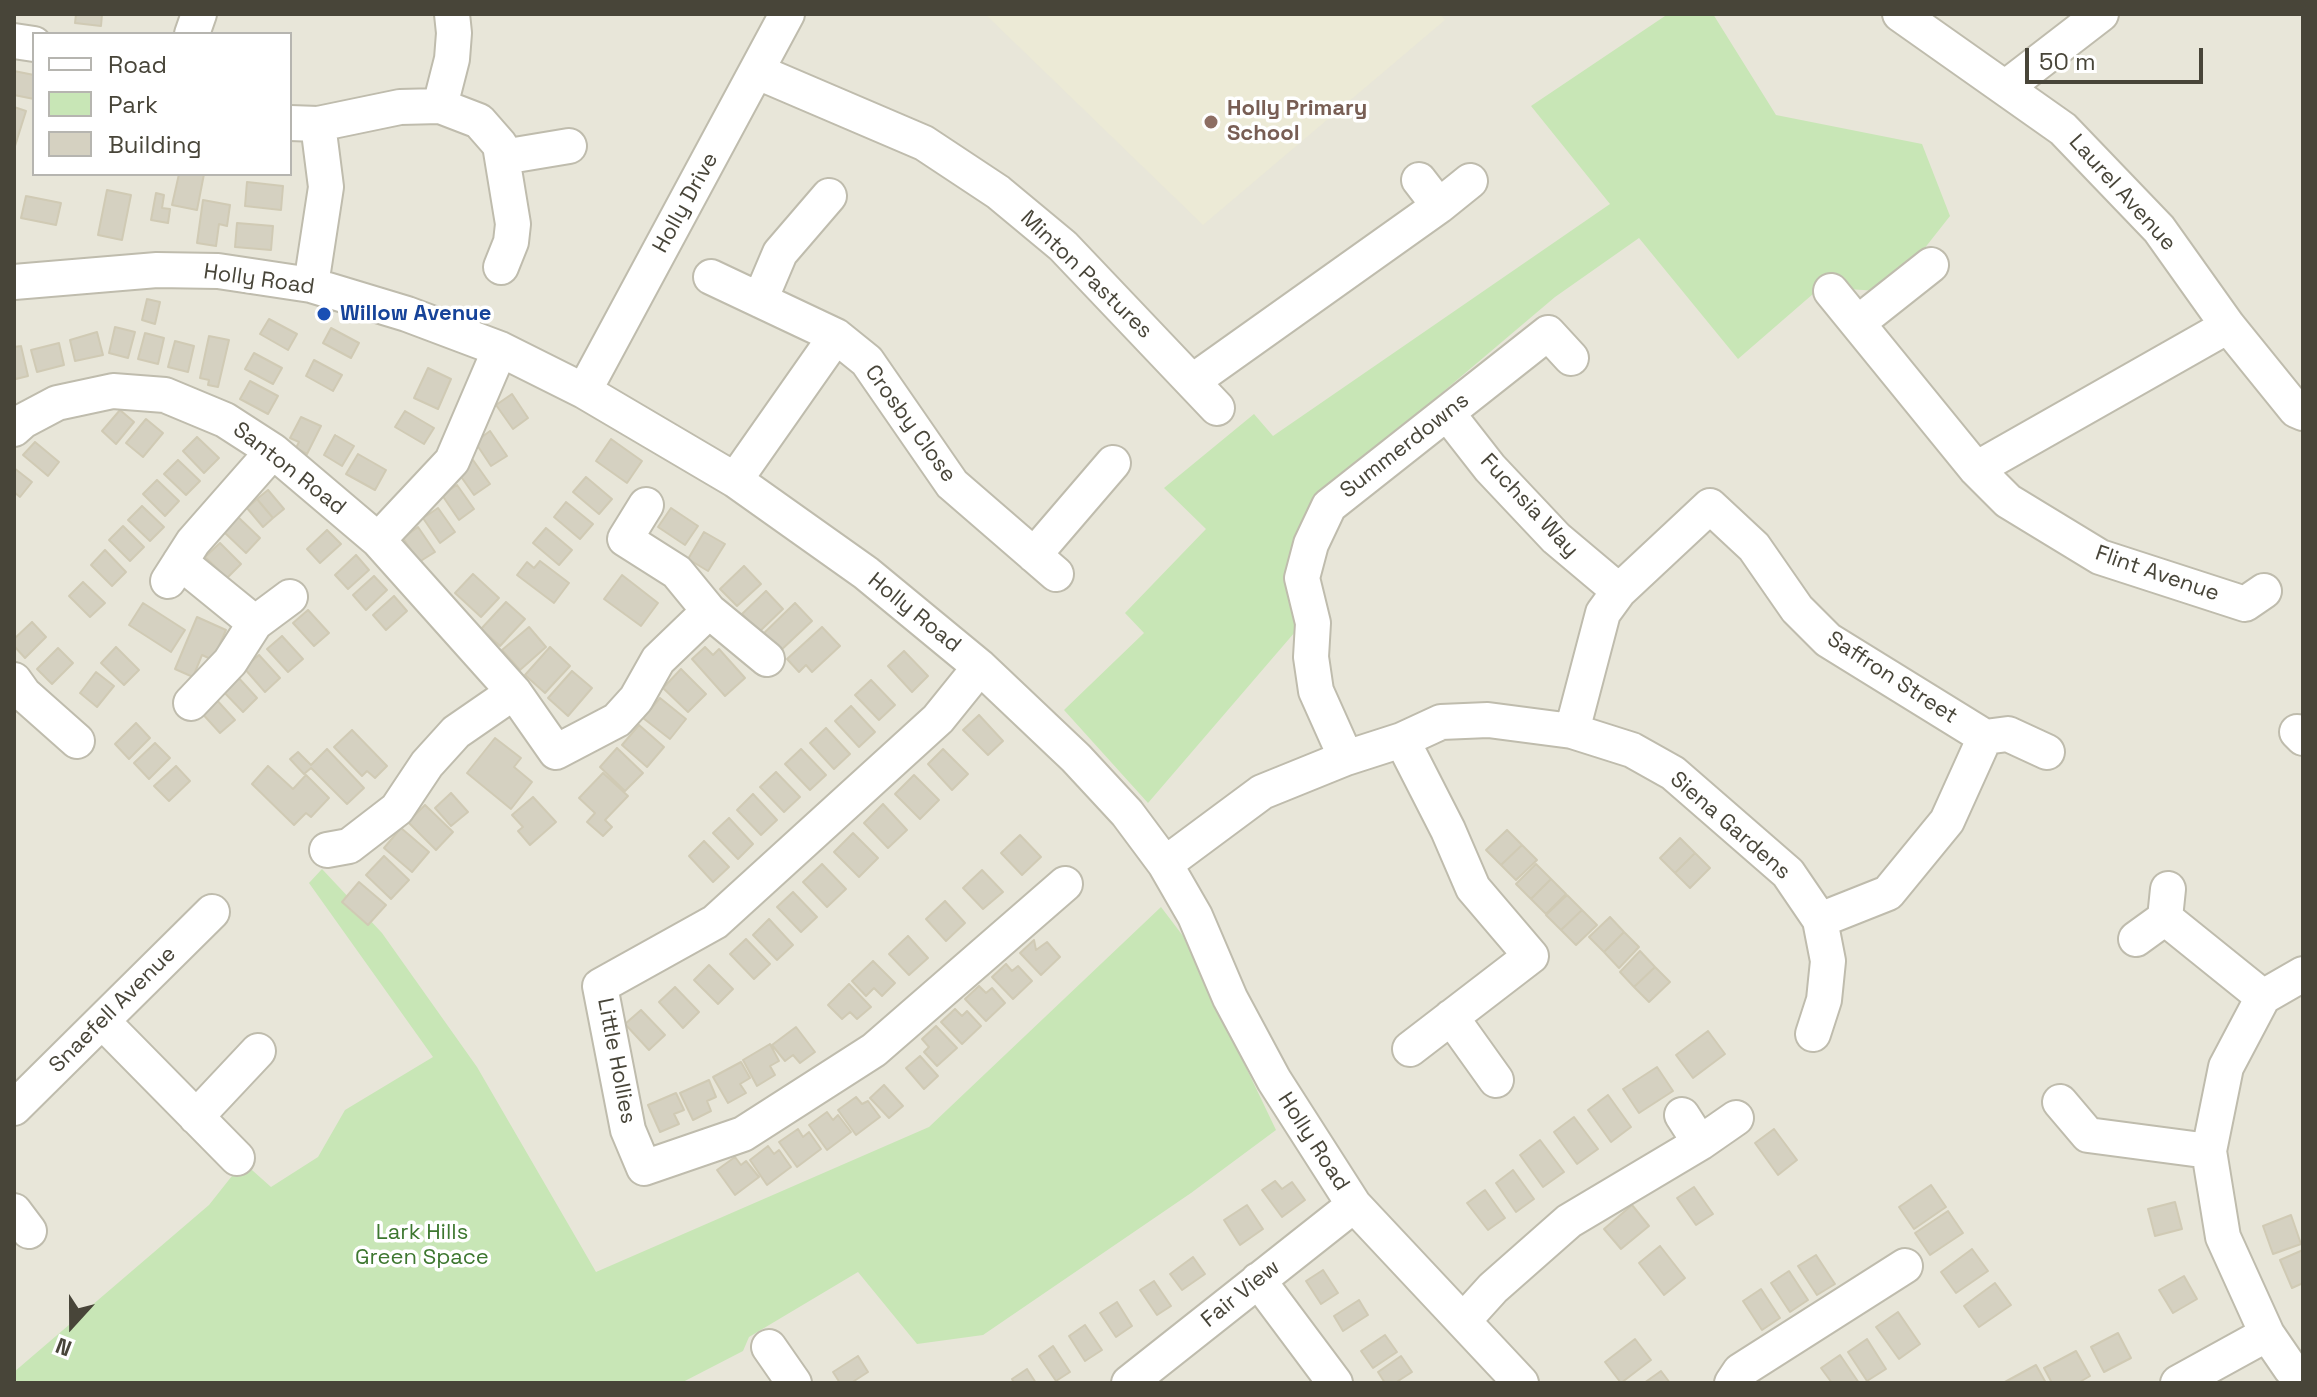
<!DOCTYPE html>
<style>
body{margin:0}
#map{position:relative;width:2317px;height:1397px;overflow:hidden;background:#f4f3eb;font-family:"Space Grotesk",sans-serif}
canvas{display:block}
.frame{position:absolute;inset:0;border:16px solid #484539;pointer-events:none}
.legend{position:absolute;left:32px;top:32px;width:260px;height:144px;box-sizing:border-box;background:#fff;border:2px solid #b6b5b0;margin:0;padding:10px 14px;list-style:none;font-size:24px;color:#484539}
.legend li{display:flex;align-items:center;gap:16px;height:40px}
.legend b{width:40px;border:2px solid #b6b5b0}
.north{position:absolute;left:32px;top:1285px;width:80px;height:80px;-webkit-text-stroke:6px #fff;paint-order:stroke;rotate:201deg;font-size:22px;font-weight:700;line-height:32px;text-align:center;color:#484539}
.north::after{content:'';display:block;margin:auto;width:28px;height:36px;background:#484539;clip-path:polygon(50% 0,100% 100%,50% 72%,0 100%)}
.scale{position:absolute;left:2025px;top:48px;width:178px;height:36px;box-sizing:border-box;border:4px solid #484539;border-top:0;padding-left:10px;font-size:24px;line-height:28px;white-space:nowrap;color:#484539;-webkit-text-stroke:6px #fff;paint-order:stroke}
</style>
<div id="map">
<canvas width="2317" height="1397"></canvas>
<div class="frame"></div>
<ul class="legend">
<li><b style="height:10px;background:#fff"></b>Road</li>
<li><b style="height:22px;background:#c8e6b6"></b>Park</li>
<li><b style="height:22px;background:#d5d1c1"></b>Building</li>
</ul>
<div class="north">N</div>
<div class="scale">50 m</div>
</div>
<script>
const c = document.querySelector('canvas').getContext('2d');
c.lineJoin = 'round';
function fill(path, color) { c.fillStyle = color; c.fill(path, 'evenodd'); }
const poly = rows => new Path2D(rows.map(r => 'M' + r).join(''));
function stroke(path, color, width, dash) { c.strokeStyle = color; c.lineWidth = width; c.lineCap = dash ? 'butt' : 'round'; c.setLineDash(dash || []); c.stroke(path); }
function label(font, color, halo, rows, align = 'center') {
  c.font = font + ' "Space Grotesk",sans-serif'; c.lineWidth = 7; c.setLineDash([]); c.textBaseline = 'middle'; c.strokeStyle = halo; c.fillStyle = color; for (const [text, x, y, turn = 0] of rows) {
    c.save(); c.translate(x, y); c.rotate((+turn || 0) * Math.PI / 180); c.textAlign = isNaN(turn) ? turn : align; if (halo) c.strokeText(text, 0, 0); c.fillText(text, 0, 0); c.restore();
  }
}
fill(poly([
 [14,14,2303,14,2303,1383,14,1383],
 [34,34,290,34,290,174,34,174]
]), '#e8e6d9');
fill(poly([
 [985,14,1440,14,1445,20,1203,225]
]), '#ecead6');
fill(poly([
 [1668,14,1713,14,1776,115,1922,144,1950,216,1924,249,1878,291,1848,289,1836,274,1738,359,1639,238,1555,297,1321,495,1301,625,1148,803,1064,710,1144,633,1125,613,1206,529,1164,488,1254,414,1273,436,1610,204,1531,106],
 [322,869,382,933,477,1067,596,1272,929,1127,1161,907,1183,936,1276,1130,1191,1193,983,1335,917,1344,858,1272,749,1337,743,1351,681,1383,14,1383,14,1372,209,1205,243,1162,271,1187,318,1157,345,1110,433,1057,309,883]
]), '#c8e6b6');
const building = poly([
 [76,14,102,14,101,26,75,23,76,14],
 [14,71,34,75,34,99,14,95,14,71],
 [14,107,26,111,15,146,14,146,14,107],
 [179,174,204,174,197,210,172,205,179,174],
 [247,182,283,186,281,210,245,206,247,182],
 [107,190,131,195,122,240,98,235,107,190],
 [156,193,164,195,162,208,170,209,168,223,151,220,156,193],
 [26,196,61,203,56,225,21,218,26,196],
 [203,200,230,205,227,226,219,224,216,246,197,243,203,200],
 [237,223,273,226,271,250,235,247,237,223],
 [147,299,160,302,155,324,142,320,147,299],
 [269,319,297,334,288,350,260,334,269,319],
 [115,327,135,332,128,358,109,353,115,327],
 [331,328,359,343,351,358,323,343,331,328],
 [97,332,103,355,75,361,70,340,97,332],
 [145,333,164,338,158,364,138,359,145,333],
 [209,336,229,340,218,387,208,385,209,380,200,378,209,336],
 [175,341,194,346,188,372,168,367,175,341],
 [59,343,64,365,37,372,31,350,59,343],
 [21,346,28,376,16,379,14,375,14,347,21,346],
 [254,353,282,368,273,384,245,369,254,353],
 [314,360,342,375,333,391,306,376,314,360],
 [428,368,451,379,438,409,414,398,428,368],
 [250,381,278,396,268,414,240,399,250,381],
 [512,394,528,418,513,429,496,405,512,394],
 [120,410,134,422,116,444,102,431,120,410],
 [405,411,434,428,424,444,395,427,405,411],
 [301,417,321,426,307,454,296,448,299,442,290,438,301,417],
 [146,419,163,433,143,457,126,443,146,419],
 [490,431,507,456,491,466,475,442,490,431],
 [335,435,354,446,342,466,324,455,335,435],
 [197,437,219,458,204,473,183,451,197,437],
 [611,439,642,461,627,483,596,461,611,439],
 [35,442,59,462,48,476,23,455,35,442],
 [358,454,386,470,375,490,346,474,358,454],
 [178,460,200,481,186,495,164,474,178,460],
 [473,460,490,484,474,495,457,471,473,460],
 [14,468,32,482,20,497,14,492,14,468],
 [586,477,612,499,599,514,573,492,586,477],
 [157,480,179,501,165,516,143,494,157,480],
 [457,485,474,509,459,520,442,495,457,485],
 [268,490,284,509,273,518,257,499,268,490],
 [257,499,273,518,263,527,247,508,257,499],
 [566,502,593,524,580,539,554,517,566,502],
 [142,506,164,527,150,541,128,520,142,506],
 [438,508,455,532,440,543,423,518,438,508],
 [671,508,698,526,685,545,658,527,671,508],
 [238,517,260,538,246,553,224,532,238,517],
 [123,526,144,547,130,561,109,540,123,526],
 [418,527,435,552,419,562,403,538,418,527],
 [546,528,572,550,559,565,533,543,546,528],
 [327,530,341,544,320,563,307,549,327,530],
 [704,532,725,544,708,571,688,559,704,532],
 [220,543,241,564,227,578,205,557,220,543],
 [105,550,126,572,112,586,91,565,105,550],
 [356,555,369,570,348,589,335,575,356,555],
 [540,561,569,583,554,603,517,575,527,562,534,568,540,561],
 [744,566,761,584,737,606,720,589,744,566],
 [473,574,499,598,481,617,455,593,473,574],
 [622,575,658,603,641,626,604,599,622,575],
 [374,576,387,590,366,610,353,595,374,576],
 [83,582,105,603,90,617,69,596,83,582],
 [766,591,783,609,759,632,742,614,766,591],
 [394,596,407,611,386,630,373,615,394,596],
 [506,602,525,619,500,646,481,629,506,602],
 [143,603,185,630,171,652,129,625,143,603],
 [795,603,812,621,778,653,761,636,795,603],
 [308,610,329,633,314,646,293,623,308,610],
 [197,617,226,630,213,660,202,655,193,677,175,669,197,617],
 [32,622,46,637,25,658,14,646,14,639,32,622],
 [529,627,546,647,520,670,502,650,529,627],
 [822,627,840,646,812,672,806,665,799,672,787,659,822,627],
 [282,636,303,659,288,672,267,649,282,636],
 [116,647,139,670,124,685,101,663,116,647],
 [550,647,570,666,545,693,525,675,550,647],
 [705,647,713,655,719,649,745,678,725,696,692,659,705,647],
 [58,648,73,663,52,684,37,669,58,648],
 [904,651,928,676,912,692,888,666,904,651],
 [259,655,280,678,265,692,244,668,259,655],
 [681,669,706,694,688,712,663,688,681,669],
 [572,671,592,688,568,716,548,698,572,671],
 [96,672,114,686,97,707,80,693,96,672],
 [236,675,257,698,243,712,221,689,236,675],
 [871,680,895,705,879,720,855,695,871,680],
 [214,697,235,720,220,733,199,710,214,697],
 [660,698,686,719,670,739,643,718,660,698],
 [851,706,875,732,859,747,835,721,851,706],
 [979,715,1003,741,988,755,963,730,979,715],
 [136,723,150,738,129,759,115,744,136,723],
 [639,725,664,747,647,767,622,745,639,725],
 [826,728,850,754,834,769,810,743,826,728],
 [352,730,387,766,375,778,367,771,362,776,334,747,352,730],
 [495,738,521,758,514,767,532,782,511,809,467,773,495,738],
 [155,743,170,758,149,779,134,763,155,743],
 [617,748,643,773,625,791,600,767,617,748],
 [327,749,364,788,347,804,311,768,304,774,290,759,298,752,311,765,327,749],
 [801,749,826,775,810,790,785,764,801,749],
 [943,749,968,774,952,790,928,764,943,749],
 [176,766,190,781,169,801,154,786,176,766],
 [268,766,293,789,306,775,329,798,311,817,306,813,294,825,252,784,268,766],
 [776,772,800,797,784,812,760,787,776,772],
 [603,773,628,796,605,820,612,827,603,836,587,822,595,813,579,798,603,773],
 [914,775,939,800,920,819,895,794,914,775],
 [451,793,468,812,451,826,435,808,451,793],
 [753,794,777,820,761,835,737,810,753,794],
 [533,797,556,822,530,845,518,831,523,827,512,815,533,797],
 [883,804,907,830,888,848,864,823,883,804],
 [425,805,453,832,436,850,408,822,425,805],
 [729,818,753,844,738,859,713,833,729,818],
 [401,828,429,852,412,872,384,848,401,828],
 [1507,830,1522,845,1501,865,1486,850,1507,830],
 [853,833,878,858,859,877,834,852,853,833],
 [1020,835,1041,857,1022,875,1001,853,1020,835],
 [1680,838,1695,853,1675,873,1660,858,1680,838],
 [704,841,729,867,713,882,689,856,704,841],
 [1522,845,1537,860,1516,880,1501,865,1522,845],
 [1695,853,1710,868,1690,888,1675,873,1695,853],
 [384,856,409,880,391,899,366,875,384,856],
 [822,864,846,889,827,907,803,882,822,864],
 [1536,864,1551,879,1531,899,1516,884,1536,864],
 [982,870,1003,892,983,909,963,888,982,870],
 [1551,879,1566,894,1546,914,1531,899,1551,879],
 [359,882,386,905,368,925,342,902,359,882],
 [793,892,817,917,801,932,777,907,793,892],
 [1567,895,1582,910,1561,930,1546,915,1567,895],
 [945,901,965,923,946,941,926,919,945,901],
 [1582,910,1597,925,1576,945,1561,930,1582,910],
 [1610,917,1624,932,1604,952,1589,937,1610,917],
 [769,919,793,945,777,960,753,935,769,919],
 [1624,932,1639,947,1619,968,1604,952,1624,932],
 [908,936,928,958,909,975,889,954,908,936],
 [746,939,770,964,754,979,730,954,746,939],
 [1034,940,1036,950,1047,942,1060,957,1041,975,1020,953,1034,940],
 [1640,951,1655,967,1634,987,1620,972,1640,951],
 [873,961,895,983,882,996,874,988,866,996,852,981,873,961],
 [1006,964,1012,971,1018,966,1032,981,1013,999,992,977,1006,964],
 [709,965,733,989,718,1004,694,980,709,965],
 [1655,967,1670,982,1649,1002,1634,987,1655,967],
 [849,984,871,1007,857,1019,850,1012,842,1019,828,1005,849,984],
 [979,986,986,993,992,988,1005,1003,986,1021,965,999,979,986],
 [675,987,699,1012,683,1028,659,1002,675,987],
 [955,1009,962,1016,967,1011,981,1026,962,1044,941,1022,955,1009],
 [641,1010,665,1035,649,1050,625,1024,641,1010],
 [936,1026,957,1048,937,1066,924,1052,929,1047,922,1039,936,1026],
 [796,1027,815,1052,800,1063,793,1055,785,1061,772,1045,796,1027],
 [1708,1031,1725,1054,1693,1078,1676,1055,1708,1031],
 [770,1044,779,1061,770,1066,775,1075,757,1086,743,1060,770,1044],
 [920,1056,938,1076,924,1089,906,1068,920,1056],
 [741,1062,750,1078,740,1084,746,1093,728,1103,713,1077,741,1062],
 [1657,1067,1673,1091,1639,1113,1623,1089,1657,1067],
 [709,1080,716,1097,707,1101,711,1111,693,1120,680,1093,709,1080],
 [884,1085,903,1106,889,1118,870,1098,884,1085],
 [676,1093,684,1110,674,1114,679,1124,660,1132,648,1105,676,1093],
 [1608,1095,1631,1127,1611,1142,1588,1110,1608,1095],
 [856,1097,862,1104,868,1101,880,1117,856,1135,838,1110,856,1097],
 [827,1112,833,1120,838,1115,851,1132,827,1150,809,1125,827,1112],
 [1574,1117,1598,1149,1577,1164,1554,1132,1574,1117],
 [798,1129,803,1137,809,1132,821,1149,797,1167,779,1142,798,1129],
 [1774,1129,1797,1160,1778,1175,1755,1143,1774,1129],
 [1540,1140,1564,1172,1543,1187,1520,1155,1540,1140],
 [768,1146,774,1154,779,1150,791,1167,767,1185,750,1160,768,1146],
 [735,1157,741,1165,746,1161,759,1177,735,1195,717,1170,735,1157],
 [1513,1170,1534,1199,1516,1212,1496,1183,1513,1170],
 [1275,1181,1282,1189,1292,1182,1305,1200,1282,1217,1262,1190,1275,1181],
 [1931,1185,1946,1207,1914,1229,1899,1207,1931,1185],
 [1694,1187,1713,1214,1696,1225,1677,1198,1694,1187],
 [1485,1190,1505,1218,1488,1230,1467,1203,1485,1190],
 [2175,1202,2182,1229,2155,1236,2148,1209,2175,1202],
 [1247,1205,1263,1229,1240,1245,1224,1220,1247,1205],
 [1632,1205,1649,1226,1621,1249,1604,1229,1632,1205],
 [1948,1211,1963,1233,1930,1255,1915,1233,1948,1211],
 [2291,1215,2301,1244,2273,1254,2263,1226,2291,1215],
 [1660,1246,1685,1278,1664,1295,1639,1263,1660,1246],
 [1972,1249,1988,1271,1956,1293,1941,1272,1972,1249],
 [2303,1250,2303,1283,2292,1288,2280,1260,2303,1250],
 [1816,1255,1835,1284,1817,1295,1798,1266,1816,1255],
 [1193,1257,1205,1274,1182,1290,1170,1274,1193,1257],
 [1323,1270,1338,1293,1321,1304,1306,1281,1323,1270],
 [1789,1271,1808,1300,1790,1312,1771,1283,1789,1271],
 [2184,1276,2197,1299,2173,1313,2159,1290,2184,1276],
 [1154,1281,1171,1306,1157,1315,1140,1290,1154,1281],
 [1995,1283,2011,1305,1979,1327,1964,1306,1995,1283],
 [1761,1289,1780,1318,1762,1330,1743,1301,1761,1289],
 [1359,1300,1368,1315,1343,1331,1334,1316,1359,1300],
 [1117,1302,1132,1326,1116,1337,1100,1313,1117,1302],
 [1898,1312,1920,1344,1899,1359,1876,1327,1898,1312],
 [1085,1325,1102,1350,1085,1361,1069,1336,1085,1325],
 [2118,1333,2131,1358,2104,1372,2091,1347,2118,1333],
 [1385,1335,1397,1352,1373,1368,1361,1351,1385,1335],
 [1635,1339,1651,1360,1621,1383,1605,1362,1635,1339],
 [1867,1339,1886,1369,1867,1381,1848,1352,1867,1339],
 [1053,1346,1070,1372,1056,1381,1039,1356,1053,1346],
 [2076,1351,2090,1376,2078,1383,2052,1383,2044,1368,2076,1351],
 [1840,1355,1859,1383,1832,1383,1821,1368,1840,1355],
 [858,1356,868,1372,851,1383,840,1383,833,1372,858,1356],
 [1401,1356,1412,1372,1395,1383,1385,1383,1378,1372,1401,1356],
 [2036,1365,2046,1383,2003,1383,2036,1365],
 [1027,1369,1036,1383,1014,1383,1012,1379,1027,1369],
 [1661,1371,1670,1383,1644,1383,1661,1371]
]);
fill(building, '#d5d1c1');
stroke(building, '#d0cab4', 2);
const minor = poly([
 [1900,14,2063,129,2159,229,2228,326,2296,410,2303,413],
 [192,34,199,14],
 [14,41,34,44],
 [758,72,924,143,998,192,1063,246,1217,408],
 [2005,88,2101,14],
 [440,106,452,59,454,33,452,14],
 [290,123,318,124,326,187,311,285],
 [318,124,400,107,440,106,479,121,500,145,513,224,511,242,501,267],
 [503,157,569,146],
 [1419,180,1439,206],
 [711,277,836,336],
 [14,282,157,270,218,271,311,285,407,314,500,349,584,391,735,480,866,573,980,667,1076,758,1127,813,1165,864,1195,916,1230,998,1274,1080,1354,1205,1521,1383],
 [1831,291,1976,469,2008,501,2100,557,2245,604,2264,591],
 [760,300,780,253,829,196],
 [1859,322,1931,265],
 [1193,381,1439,206,1470,181],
 [584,391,787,14],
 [1447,413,1490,468,1556,538,1619,591],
 [14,429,23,421,57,403,113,391,165,395,225,420,273,451,378,540,452,461,500,349],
 [1976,469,2228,326],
 [735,480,836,336,867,361,952,484,1056,574],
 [378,540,514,692,556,752,617,720,636,699,658,660,709,611,677,572,625,539,646,505],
 [1034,555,1113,463],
 [180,562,255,623],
 [168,581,193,542,273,451],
 [709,611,767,659],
 [980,667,938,719,715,922,600,986,628,1130,644,1168,743,1134,874,1050,1065,884],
 [14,680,24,694,77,741],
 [191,703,230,662,255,623,290,597],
 [1572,731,1603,613,1619,591,1710,506,1754,547,1797,609,1828,640,1985,737,2008,734,2047,752],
 [2297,732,2303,738],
 [1402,740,1448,830,1473,888,1531,956,1410,1049],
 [1346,758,1316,691,1311,657,1313,623,1302,578,1311,544,1329,506,1548,333,1571,358],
 [327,850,349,846,397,809,427,764,456,732,514,692],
 [1165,864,1262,792,1346,758,1402,740,1441,722,1488,720,1572,731,1632,750,1673,773,1788,873,1820,920,1828,961,1824,1000,1813,1034],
 [2168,889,2165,918,2263,997],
 [1820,920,1888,893,1947,821,1985,737],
 [2136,939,2165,918],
 [1451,1017,1496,1080],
 [102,1021,237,1158],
 [2060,1102,2088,1135,2209,1151],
 [14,1108,212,912],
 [1682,1115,1700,1143],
 [196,1117,258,1051],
 [14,1211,29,1231],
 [1258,1280,1335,1383],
 [1464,1320,1493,1288,1569,1221,1700,1143,1736,1118],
 [769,1347,794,1383],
 [2291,1369,2267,1334,2223,1237,2209,1151,2226,1067,2263,997,2303,974],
 [1129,1383,1354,1205],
 [1732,1383,1740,1371,1905,1266],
 [2178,1383,2267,1334]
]);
stroke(minor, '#bfbcad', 38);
stroke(minor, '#fff', 34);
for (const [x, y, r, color] of [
 [1211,122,8,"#8d6e63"],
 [324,314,8,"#1a4fb4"]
]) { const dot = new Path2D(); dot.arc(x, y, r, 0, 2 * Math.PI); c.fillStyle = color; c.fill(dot); stroke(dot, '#fff', 3); }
label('bold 22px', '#785e54', '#fff', [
 ["Holly Primary",1227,109],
 ["School",1227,134]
], 'left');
label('22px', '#484539', '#fff', [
 ["Laurel Avenue",2122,193,48],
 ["Holly Drive",686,203,-61],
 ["Minton Pastures",1086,275,44],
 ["Holly Road",259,280,8],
 ["Crosby Close",910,424,54],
 ["Summerdowns",1405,446,-38],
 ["Santon Road",289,469,38],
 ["Fuchsia Way",1529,506,47],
 ["Flint Avenue",2157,574,19],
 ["Holly Road",914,613,39],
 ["Saffron Street",1892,678,33],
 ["Siena Gardens",1730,826,41],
 ["Snaefell Avenue",113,1010,-45],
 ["Little Hollies",616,1061,79],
 ["Holly Road",1313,1142,57],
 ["Fair View",1241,1294,-39]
]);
label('bold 22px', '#164399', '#fff', [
 ["Willow Avenue",340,314]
], 'left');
label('22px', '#3d772f', '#fff', [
 ["Lark Hills",422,1233],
 ["Green Space",422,1258]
]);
</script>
